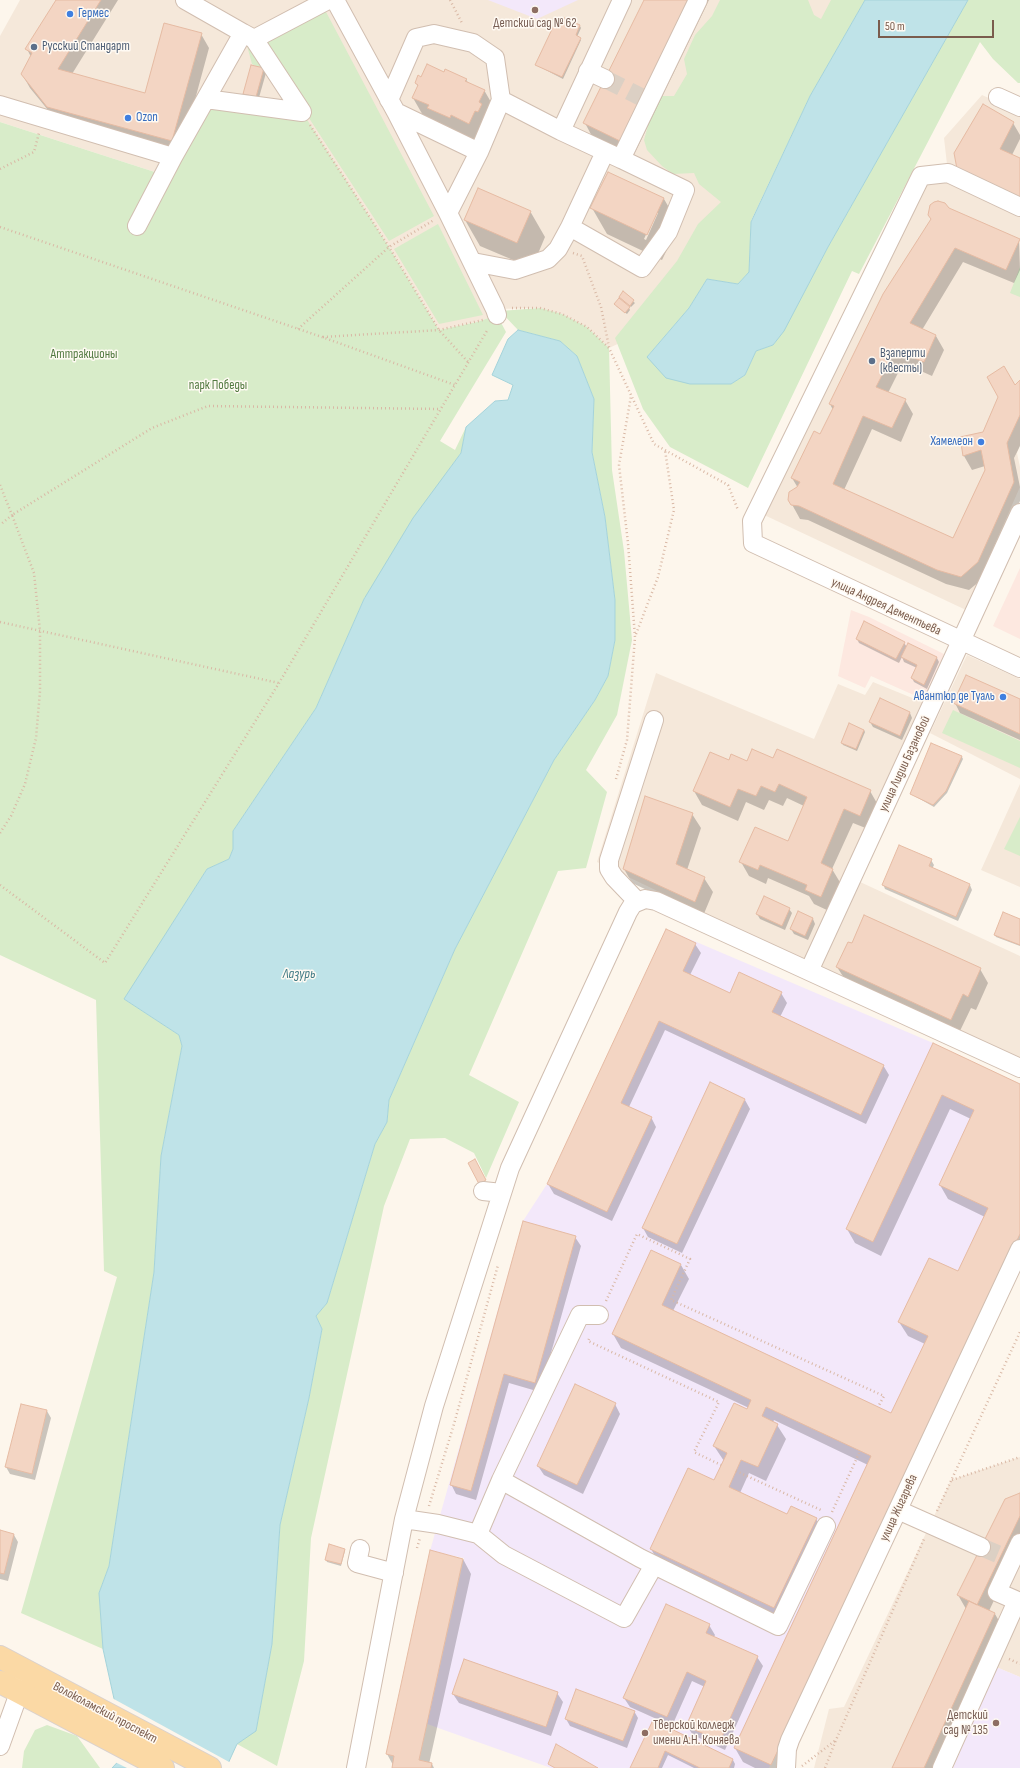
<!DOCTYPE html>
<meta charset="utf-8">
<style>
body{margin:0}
#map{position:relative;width:1020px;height:1768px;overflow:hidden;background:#fdf6ec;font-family:"Sofia Sans Condensed",sans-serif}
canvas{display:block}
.scale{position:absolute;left:878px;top:20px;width:116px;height:18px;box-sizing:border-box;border:2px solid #7a5c4d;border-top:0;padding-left:5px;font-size:12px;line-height:14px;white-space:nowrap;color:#7a5c4d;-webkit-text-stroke:3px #fffaf3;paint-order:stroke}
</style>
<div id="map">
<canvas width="1020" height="1768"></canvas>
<div class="scale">50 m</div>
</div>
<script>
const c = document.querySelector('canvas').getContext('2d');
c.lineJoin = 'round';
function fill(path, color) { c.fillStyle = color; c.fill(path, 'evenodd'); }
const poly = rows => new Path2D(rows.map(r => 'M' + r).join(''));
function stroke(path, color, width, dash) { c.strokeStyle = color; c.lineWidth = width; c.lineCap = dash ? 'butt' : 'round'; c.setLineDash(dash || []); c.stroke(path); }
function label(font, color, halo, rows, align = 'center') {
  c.font = font + ' "Sofia Sans Condensed",sans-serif'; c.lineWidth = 3; c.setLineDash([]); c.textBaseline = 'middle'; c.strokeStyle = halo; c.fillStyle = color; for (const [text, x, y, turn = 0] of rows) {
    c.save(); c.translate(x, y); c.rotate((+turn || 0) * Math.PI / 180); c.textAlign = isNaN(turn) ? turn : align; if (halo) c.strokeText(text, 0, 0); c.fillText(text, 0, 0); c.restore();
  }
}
fill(poly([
 [20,0,840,0,667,321,609,348,587,327,540,308,496,309,497,315,477,322,439,330,389,247,301,112,164,175,0,122,0,36],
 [982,95,1020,112,1020,445,1017,453,1020,467,1020,487,966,610,760,513,921,176,948,173,944,138],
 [967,655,1020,679,1020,779,930,733],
 [656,673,814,739,838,684,865,695,873,682,922,702,805,962,597,862],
 [1020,784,1020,887,981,870],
 [858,881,1020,956,1020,1058,817,968],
 [1020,1457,1020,1677,996,1667,953,1768,814,1768,829,1709,844,1707,951,1480]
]), '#f5e8da');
fill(poly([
 [1020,568,1020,639,993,626],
 [851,610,869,617,944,654,925,700,871,676,865,688,838,676]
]), '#fde8e0');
fill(poly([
 [488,0,578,0,537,19],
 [666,929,933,1043,1020,1084,1020,1234,769,1768,551,1768,427,1724,464,1558,430,1551,523,1221,547,1184],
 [996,1667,1020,1677,1020,1768,953,1768]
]), '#f3e8fa');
fill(poly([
 [720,0,808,0,814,15,821,19,831,0,865,0,810,96,751,221,749,272,738,284,707,279,689,308,647,357,690,384,731,384,745,375,756,351,773,345,783,331,828,247,968,0,1020,0,1020,83,1018,83,993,59,980,42,859,274,852,271,748,488,670,447,643,409,615,338,677,261,698,224,721,202,699,184,694,173,673,174,662,166,647,150,644,140,652,111,662,96,674,96,687,74,684,59,695,35,712,16],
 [325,10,434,216,389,241,279,72,271,75,252,64,246,42],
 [206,99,302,112,389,247,439,330,477,322,497,315,506,332,440,441,455,450,466,427,461,453,448,471,371,598,365,597,364,599,316,708,233,831,233,849,229,859,207,869,172,924,170,935,124,999,179,1035,182,1046,161,1156,154,1272,109,1566,99,1593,103,1649,21,1613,117,1277,104,1271,96,1000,0,955,0,122,164,175],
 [438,224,483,315,439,324,394,249],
 [1020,267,1020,297,1010,293],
 [540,308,562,314,587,327,609,348,612,470,624,551,632,640,617,715,586,770,607,792,586,868,558,871,469,1075,519,1102,486,1178,474,1153,445,1138,410,1139,384,1206,311,1538,304,1661,277,1766,237,1744,256,1730,272,1644,280,1525,309,1398,322,1329,316,1316,327,1303,375,1144,387,1122,389,1100,455,949,554,760,595,700,608,676,615,640,615,600,605,517,592,452,594,399,577,356,560,341,518,330,500,311],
 [953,710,1020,741,1020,768,942,733],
 [1020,817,1020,856,1004,849],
 [47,1725,77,1736,100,1768,22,1768,24,1751,35,1730]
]), '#d8ecc9');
const water = poly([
 [865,0,968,0,828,247,784,331,773,345,756,351,745,375,731,384,690,384,666,378,647,357,689,308,707,279,738,284,749,272,751,222,810,96,865,0],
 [518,330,560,341,577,356,594,399,592,452,605,517,615,600,615,640,608,676,595,700,554,760,455,949,389,1100,387,1122,375,1144,327,1303,316,1316,322,1329,309,1398,280,1525,272,1644,256,1731,237,1744,226,1768,112,1768,126,1753,103,1649,99,1593,109,1566,154,1272,161,1156,182,1046,179,1035,124,999,207,869,229,859,233,849,233,831,316,708,364,599,413,518,461,453,466,427,495,401,508,400,513,385,492,375,508,339,518,330]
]);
fill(water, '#bfe3e8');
stroke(water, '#a5d3da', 1);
fill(poly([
 [112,1698,231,1763,229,1768,127,1768,115,1762,124,1752]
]), '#fdf6ec');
fill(poly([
 [57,0,118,0,72,74,146,94,201,34,209,48,180,155,57,121,30,88,22,74,31,57,27,49],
 [645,0,709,0,631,161,596,144,585,123],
 [564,19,580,26,581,28,577,37,581,40,563,79,536,65],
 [263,69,266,73,258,101,247,98,244,94],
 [444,73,466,79,468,83,484,90,499,116,484,149,428,124,413,98,418,87,416,83,422,78],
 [1013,123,1020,135,1020,139,1012,155,1020,159,966,183],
 [608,173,664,199,679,225,662,260,607,234,592,208],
 [656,213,658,213,646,240,644,239],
 [949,209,1019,240,1020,270,1014,283,963,262,922,330,936,336,944,350,932,376,903,363,888,393,905,400,913,414,901,442,872,429,844,490,953,540,986,470,985,466,972,470,964,456,961,438,984,433,1014,386,1020,382,1020,446,1014,458,1020,487,1020,501,986,576,969,590,946,584,808,520,800,519,789,499,798,488,792,478,820,436,833,410,830,404],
 [530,211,545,237,532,268,480,246,465,220],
 [623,293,635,303,631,307,621,299],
 [616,306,629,308,630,310,627,314],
 [857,639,904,643,907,647,908,644,937,658,939,662,927,689,914,682,912,678,917,668,904,662,902,657,899,663,859,643],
 [880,700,910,713,912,718,902,740,873,727,870,722],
 [1020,701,1020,740,960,713,955,703],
 [864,730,865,732,857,751,843,745,842,743],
 [932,745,962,757,963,759,947,793,934,807,911,794],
 [773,760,870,791,878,805,868,829,853,823,832,869,841,884,829,911,814,904,809,896,768,878,766,884,749,876,741,862,788,842,804,806,787,798,783,806,769,800,764,810,746,802,738,821,702,805,694,791,729,761,747,762],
 [692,814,701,828,687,870,704,878,713,892,703,916,632,883,624,869],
 [931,860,934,865,932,869,970,885,972,890,958,921,885,889,883,884],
 [789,909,792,913,785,930,760,919,757,914],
 [799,912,813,919,815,924,808,940,794,934,791,929],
 [1020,920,1020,946,996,937,995,935],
 [695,944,701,953,690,975,731,994,781,993,787,1003,780,1017,883,1065,889,1075,866,1124,665,1030,629,1107,651,1117,656,1127,612,1221,554,1194,548,1184],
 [837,967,980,969,988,983,976,1010,971,1008,959,1033,846,981],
 [934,1044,1020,1085,1020,1265,784,1768,755,1768,743,1762,735,1748,868,1465,774,1420,773,1422,777,1425,786,1439,766,1481,749,1473,740,1493,787,1515,816,1519,824,1533,782,1621,659,1563,651,1549,714,1481,724,1461,714,1446,749,1408,621,1348,613,1334,681,1265,689,1279,673,1311,892,1414,925,1344,908,1336,899,1322,958,1273,985,1217,948,1199,940,1185,971,1119,950,1109,881,1256,855,1243,847,1229],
 [745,1100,750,1109,682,1253,648,1237,643,1228],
 [524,1222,575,1237,581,1246,540,1392,509,1383,476,1500,456,1494,451,1484],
 [615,1404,620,1414,583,1494,544,1475,538,1466],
 [22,1405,47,1411,51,1418,35,1480,10,1474,6,1467],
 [1020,1494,1020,1545,989,1611,995,1614,1003,1628,938,1768,893,1768,966,1609,958,1595],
 [0,1531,14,1535,18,1542,8,1581,0,1579],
 [344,1550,345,1551,341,1566,327,1562,326,1560],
 [463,1559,471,1574,429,1764,432,1764,434,1768,393,1768,393,1765,387,1754],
 [709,1625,715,1635,714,1637,757,1657,763,1666,725,1750,693,1735,687,1726,705,1687,692,1681,672,1726,630,1707,624,1698],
 [557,1693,563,1702,551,1736,459,1703,453,1694],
 [634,1711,638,1718,627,1748,570,1726,566,1719],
 [654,1722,733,1760,735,1764,734,1768,694,1768,668,1755,662,1768,631,1768]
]), '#0003');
const building = poly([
 [56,0,101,0,58,69,145,93,164,23,202,33,172,141,47,107,21,74,32,53,25,49,56,0],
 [644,0,688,0,620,141,583,123,644,0],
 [564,18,580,25,576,35,581,38,562,77,535,65,554,25,559,28,564,18],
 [427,64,444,72,445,69,467,79,465,81,485,90,479,102,482,104,478,112,475,111,469,124,451,115,450,118,427,108,429,105,412,98,418,85,415,83,418,75,421,77,427,64],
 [251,65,264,68,256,97,243,94,251,65],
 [983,104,1014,122,1000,149,1020,158,1020,199,957,169,954,153,983,104],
 [608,172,664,198,647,235,590,208,608,172],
 [478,188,531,211,517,243,464,220,478,188],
 [938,201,945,203,949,208,1020,239,1006,270,955,248,910,323,936,335,924,362,895,350,876,387,906,399,892,428,863,416,833,484,953,538,985,470,981,450,963,456,960,437,983,432,998,397,987,377,1004,366,1015,385,1020,380,1020,415,1007,443,1014,482,978,562,961,577,937,570,799,506,791,505,788,500,789,492,797,487,800,482,791,478,814,431,820,434,834,406,829,404,883,294,931,219,928,215,930,205,934,202,938,201],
 [623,291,634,300,630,306,619,297,623,291],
 [619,298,630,307,625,313,614,304,619,298],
 [864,621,905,642,896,659,856,639,864,621],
 [908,643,937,657,924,685,911,678,917,665,901,657,908,643],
 [966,675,1020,699,1020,734,953,703,966,675],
 [880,698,910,712,900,736,869,722,880,698],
 [849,723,864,730,856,749,841,743,849,723],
 [931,743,962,756,946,791,933,805,910,794,931,743],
 [752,749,773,758,777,749,871,790,860,816,844,809,821,863,833,869,821,897,805,890,807,885,760,865,758,870,739,862,755,827,788,841,807,797,779,784,775,792,761,786,756,796,738,789,730,807,693,791,710,752,729,760,731,754,747,761,752,749],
 [645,796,693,813,676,864,705,877,695,902,623,869,645,796],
 [899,845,932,859,929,866,970,884,956,917,882,885,899,845],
 [764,896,790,908,782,926,756,914,764,896],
 [798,911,813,918,805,936,790,929,798,911],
 [1003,912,1020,919,1020,945,994,935,1003,912],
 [864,915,981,968,968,997,963,994,951,1020,836,967,848,942,852,943,864,915],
 [666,929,696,943,683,971,730,993,739,972,782,992,772,1012,884,1065,861,1115,659,1021,621,1103,652,1117,607,1212,547,1184,666,929],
 [933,1043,1020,1084,1020,1234,771,1765,734,1748,871,1456,766,1407,762,1416,778,1424,758,1467,741,1460,729,1487,787,1514,791,1506,817,1518,774,1608,650,1549,688,1468,714,1480,727,1453,713,1446,734,1403,747,1409,751,1400,612,1334,651,1250,681,1264,662,1305,891,1413,928,1336,898,1322,929,1258,958,1271,988,1208,939,1185,974,1110,942,1095,873,1242,846,1229,933,1043],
 [710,1082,745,1099,677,1244,642,1228,710,1082],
 [475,1159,486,1180,479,1184,468,1163,475,1159],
 [523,1221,576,1236,535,1383,504,1374,471,1491,450,1485,523,1221],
 [575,1384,616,1403,577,1485,537,1466,575,1384],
 [21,1404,47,1410,32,1474,5,1467,21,1404],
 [1020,1493,1020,1516,977,1605,957,1595,1005,1499,1020,1493],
 [0,1530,14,1534,4,1574,0,1573,0,1530],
 [329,1544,345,1549,341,1564,325,1560,329,1544],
 [430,1550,463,1559,419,1760,432,1763,431,1768,392,1768,394,1756,386,1754,430,1550],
 [969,1601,995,1613,924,1768,892,1768,969,1601],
 [666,1604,710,1624,706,1633,758,1656,720,1741,686,1726,706,1681,687,1672,667,1717,623,1698,666,1604],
 [464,1659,558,1692,546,1727,452,1694,464,1659],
 [576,1689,635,1711,623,1741,565,1719,576,1689],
 [653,1720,733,1759,729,1768,700,1768,665,1751,658,1768,630,1768,653,1720],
 [556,1744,598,1768,555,1768,548,1764,556,1744]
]);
fill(building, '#f3d5c3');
stroke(building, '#e6bba3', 1);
stroke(poly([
 [605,79,641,97],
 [981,1547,1000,1555]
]), '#dcd0c4', 18, [18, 9]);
const minor = poly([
 [185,0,243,33],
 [335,0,396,112,448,213,495,309,497,315],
 [254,39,302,112],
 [588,71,605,79],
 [998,97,1020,107],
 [206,99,302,112],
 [389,100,416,38,434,34,473,43,495,58,501,100],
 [0,105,173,157,243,33,254,39,328,0],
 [396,112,479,152],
 [561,131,622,0],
 [1020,207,948,173,921,176,752,521,753,543,1020,668],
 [448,213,479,152,501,100,561,131,621,159,698,0],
 [137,226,173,157],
 [570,227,642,268,668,232,685,190,621,159],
 [473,262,515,270,548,259,558,249,570,227,605,152],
 [637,901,614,877,609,869,609,860,654,720],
 [809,971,1020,513],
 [483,1191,502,1193],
 [501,1480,580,1315,599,1315],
 [898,1510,981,1547],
 [404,1519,438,1524,478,1534,501,1480,640,1558,778,1626,826,1526],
 [478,1534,504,1555,624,1618,654,1565],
 [1020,1543,997,1592,1020,1602],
 [360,1549,357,1563,394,1573],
 [0,1746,24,1679],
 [356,1768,404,1519,434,1406,510,1168,628,912,633,904,645,899,656,901,1020,1068],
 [786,1768,787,1749,790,1740,1020,1249],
 [942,1768,1017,1601]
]);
const major = poly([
 [0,1657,210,1768],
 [0,1682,163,1768]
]);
stroke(minor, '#d1beb0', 20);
stroke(major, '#dad1cd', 24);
stroke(poly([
 [450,0,462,23],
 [310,125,389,247,439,330,468,362],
 [0,169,34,152,39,133],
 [0,227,322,337,455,385],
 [573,253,582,256,601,307,609,347],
 [512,308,540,308,562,314,587,327,609,348,654,444,728,485,738,510],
 [298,329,389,247,434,220],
 [323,337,439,330,483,320],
 [0,485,12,515,0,525],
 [0,622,279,683],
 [636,634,658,577,674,510,665,450],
 [616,779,627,740,635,637,628,543,619,465,631,396],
 [0,833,11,816,25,784,36,738,40,691,40,631,34,573,12,515,152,428,208,406,441,409],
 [0,885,105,963,279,683,488,329],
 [606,1301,637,1234,690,1259,671,1300,884,1396,878,1407],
 [589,1339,588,1341,719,1402,694,1452,721,1465],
 [736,1471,823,1511],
 [952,1480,1020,1457],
 [429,1506,454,1424,498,1265],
 [937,1511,1020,1332],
 [832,1512,860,1451],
 [417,1548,420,1538],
 [1009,1659,1020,1664],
 [802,1766,836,1740],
 [825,1768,836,1740,924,1539]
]), '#d9b8a5', 2.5, [1, 3]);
stroke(minor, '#fff', 18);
stroke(major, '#fbd9a5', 22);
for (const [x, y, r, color] of [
 [535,10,4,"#8d6e63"],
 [70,14,4,"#3f7fe0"],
 [34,47,4,"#5c6f8a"],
 [128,118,4,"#3f7fe0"],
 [872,361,4,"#5c6f8a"],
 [981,442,4,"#3f7fe0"],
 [1003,697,4,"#3f7fe0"],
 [996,1723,4,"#8d6e63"],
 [645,1733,4,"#8d6e63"]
]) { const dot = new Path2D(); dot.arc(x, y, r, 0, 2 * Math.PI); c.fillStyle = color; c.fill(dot); stroke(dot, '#fffaf3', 1.5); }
label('13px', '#366cbe', '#fffaf3', [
 ["Гермес",78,14],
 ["Ozon",136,118],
 ["Хамелеон",973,442,"right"],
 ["Авантюр де Туаль",995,697,"right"]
], 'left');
label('13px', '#785e54', '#fffaf3', [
 ["Детский сад № 62",535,24],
 ["Детский",988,1716,"right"],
 ["сад № 135",988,1731,"right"],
 ["Тверской колледж",653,1726,"left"],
 ["имени А.Н. Коняева",653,1741,"left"]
]);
label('13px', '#4e5e75', '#fffaf3', [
 ["Русский Стандарт",42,47],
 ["Взаперти",880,354],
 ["(квесты)",880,369]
], 'left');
label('13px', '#537a41', '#fffaf3', [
 ["Аттракционы",84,355],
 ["парк Победы",218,386]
]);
label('13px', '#7a5c4d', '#fffaf3', [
 ["улица Андрея Дементьева",886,607,25],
 ["улица Лидии Базановой",905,764,-65],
 ["улица Жигарева",899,1508,-65],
 ["Волоколамский проспект",105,1713,28]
]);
label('italic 14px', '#437c86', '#fffaf3', [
 ["Лазурь",299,974]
]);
</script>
